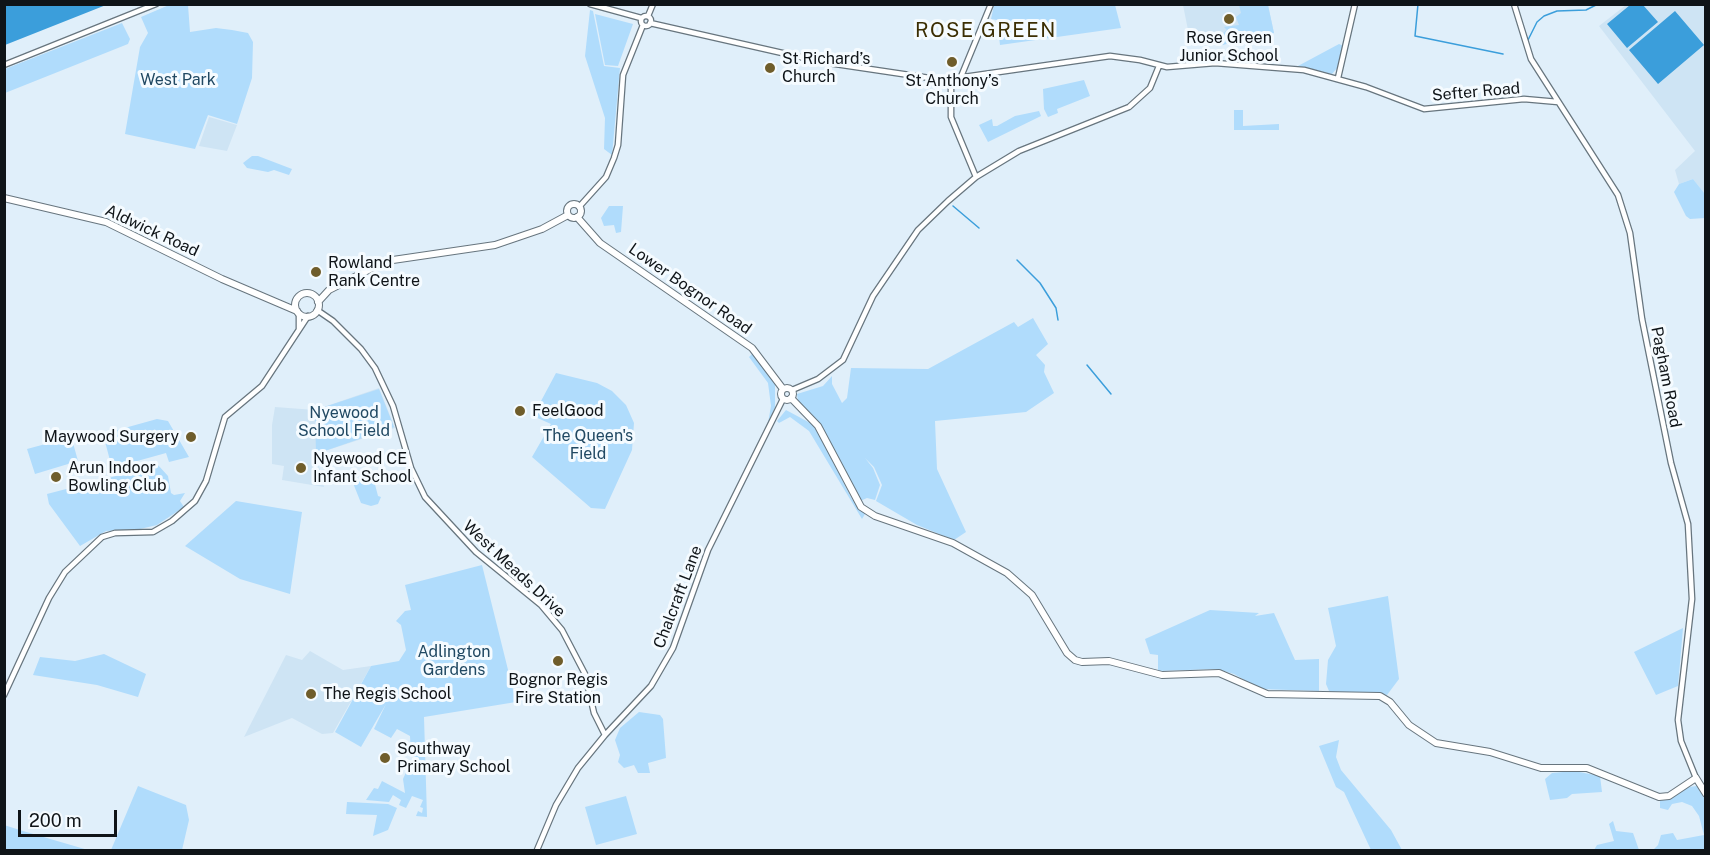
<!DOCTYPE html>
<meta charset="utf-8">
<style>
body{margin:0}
#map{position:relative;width:1710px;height:855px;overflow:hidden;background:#e0effa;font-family:"Public Sans",sans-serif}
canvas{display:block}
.frame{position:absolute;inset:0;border:6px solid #0f1418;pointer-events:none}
.scale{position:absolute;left:18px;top:810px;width:99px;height:27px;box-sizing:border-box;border:3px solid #0f1418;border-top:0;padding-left:8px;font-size:18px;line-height:21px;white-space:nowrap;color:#0f1418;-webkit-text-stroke:4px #f5fbff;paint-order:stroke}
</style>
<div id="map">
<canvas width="1710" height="855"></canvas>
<div class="frame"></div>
<div class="scale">200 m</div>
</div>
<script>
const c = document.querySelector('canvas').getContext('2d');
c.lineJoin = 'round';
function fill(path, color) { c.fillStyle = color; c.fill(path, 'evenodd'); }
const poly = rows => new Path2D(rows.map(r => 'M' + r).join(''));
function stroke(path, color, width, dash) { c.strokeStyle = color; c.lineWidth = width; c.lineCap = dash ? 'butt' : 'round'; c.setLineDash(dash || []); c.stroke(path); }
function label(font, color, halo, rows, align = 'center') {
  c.font = font + ' "Public Sans",sans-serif'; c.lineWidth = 6; c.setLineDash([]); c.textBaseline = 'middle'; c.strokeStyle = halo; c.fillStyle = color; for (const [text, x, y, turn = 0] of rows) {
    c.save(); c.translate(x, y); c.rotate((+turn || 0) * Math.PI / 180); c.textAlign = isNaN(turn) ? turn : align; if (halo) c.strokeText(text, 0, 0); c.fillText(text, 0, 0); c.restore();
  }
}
fill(poly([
 [1183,5,1268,5,1274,33,1222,45,1221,40,1214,42,1213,36,1190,40],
 [1626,5,1705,5,1705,194,1693,179,1679,184,1675,170,1695,151,1599,26],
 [209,117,237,125,227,151,199,146],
 [379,388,395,428,316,454,324,487,282,480,284,466,272,464,272,425,275,407,315,410],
 [310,651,343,670,371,666,333,733,322,734,292,718,244,737,286,655,302,660]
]), '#cee4f4');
fill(poly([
 [169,5,188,5,190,32,216,28,232,30,248,33,253,42,252,78,237,124,208,115,195,149,125,134,140,47,148,33,141,17],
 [994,5,1115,5,1121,28,1000,45,997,20,991,19],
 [1239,5,1268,5,1274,33,1222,45,1221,40,1214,42,1213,35,1215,33,1219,37,1227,30,1224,27,1239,25,1236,17,1241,13],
 [590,10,593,11,604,66,620,68,612,155,604,149,605,118,585,56],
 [595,14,633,24,618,66,605,65],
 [122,23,130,39,128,44,5,93,5,69],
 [1339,44,1344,46,1339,66,1332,74,1298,66],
 [1084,80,1090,96,1057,109,1058,113,1048,117,1044,109,1043,89],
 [1234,110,1243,110,1243,126,1279,124,1279,130,1234,130],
 [1039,111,1041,116,988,142,979,125,992,119,993,126,997,126,1015,116],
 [252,156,258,156,292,169,289,175,274,170,268,172,247,168,243,163],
 [1693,179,1705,194,1705,218,1690,219,1686,216,1674,192,1679,184],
 [609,206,623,206,621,232,616,233,614,225,604,226,601,218],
 [1033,318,1048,344,1036,355,1045,365,1044,372,1054,393,1026,412,935,421,937,469,966,532,954,540,917,525,876,501,882,485,874,467,865,458,873,468,880,485,875,500,867,498,860,501,823,429,798,401,797,394,823,386,832,376,832,384,842,403,847,398,851,368,928,369,1014,322,1018,327],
 [752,354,775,382,775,407,768,423,771,406,768,383,749,357],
 [556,373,597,383,612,391,626,405,634,423,632,450,605,509,591,508,532,457,551,424,533,416],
 [379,389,394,427,316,454,315,410],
 [786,410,814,425,852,499,865,514,862,519,809,431,790,417,779,423,777,421],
 [157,419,168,421,189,457,169,462,166,453,112,468,103,434],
 [64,439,66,445,73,443,78,461,35,474,27,449],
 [158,465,168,476,171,493,174,495,185,493,180,501,184,507,157,525,140,529,106,531,80,546,49,504,47,494],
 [371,469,378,496,381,497,378,504,371,506,361,503,353,483],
 [236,501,302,512,290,594,240,579,185,546],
 [482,565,516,702,424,717,427,817,416,816,418,811,422,813,423,808,420,807,423,800,412,796,406,808,399,805,401,800,393,795,389,802,366,800,374,788,378,789,382,781,405,793,403,779,411,761,418,761,418,757,411,757,410,736,397,729,391,738,374,729,386,704,361,747,335,732,371,666,399,661,406,650,401,625,396,621,405,611,411,610,405,585],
 [1388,596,1399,679,1387,695,1372,692,1335,693,1329,691,1326,684,1328,660,1336,646,1328,608],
 [1210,610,1259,613,1255,616,1274,613,1295,660,1319,659,1319,691,1260,689,1234,674,1217,669,1158,671,1158,655,1150,654,1145,639],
 [1683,628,1678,686,1656,695,1634,652],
 [104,654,146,674,138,697,97,685,33,675,40,657,75,661],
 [639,712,660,715,663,719,666,758,648,763,650,773,638,773,634,765,624,768,618,762,620,755,615,740,620,728],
 [1339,740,1336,757,1341,770,1391,830,1402,850,1371,850,1344,792,1336,787,1319,746],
 [1574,771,1600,776,1602,792,1572,794,1567,798,1550,800,1545,779,1552,773],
 [138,786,186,805,189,820,182,850,111,850],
 [1697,786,1705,800,1705,850,1653,850,1658,845,1661,835,1673,833,1677,840,1704,835,1699,816,1692,806,1682,802,1672,804,1668,810,1660,808,1660,800,1689,787],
 [626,796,637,834,596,845,585,807],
 [347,802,388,804,397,808,388,830,373,836,377,815,346,814],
 [1613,821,1616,831,1633,833,1639,850,1594,850,1597,845,1614,841,1609,824],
 [4,825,23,831,88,850,5,850]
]), '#b0dcfc');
fill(poly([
 [5,4,106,4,106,5,5,45],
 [1630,5,1643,5,1658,22,1627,48,1607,24],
 [1675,11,1704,45,1658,84,1629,50]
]), '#3b9edb');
stroke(poly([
 [1418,4,1415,36,1503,54],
 [1528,40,1537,22,1544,16,1557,11,1586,10,1598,4],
 [953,206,979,228],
 [1017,260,1040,283,1056,308,1058,320],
 [1087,365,1111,394]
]), '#3b9edb', 1.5);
const minor = poly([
 [590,4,641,18],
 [1514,4,1531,59,1618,195,1630,233,1642,319,1671,463,1688,524,1692,599,1678,720,1681,741,1696,778],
 '641 21a5 5 0 1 1 10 0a5 5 0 1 1-10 0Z',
 [648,16,653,4],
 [650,23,822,62,943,80,1110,56,1140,60,1167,67,1215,63,1304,70,1366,87,1424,109,1524,99,1558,102],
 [4,65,156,4],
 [1338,78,1355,4],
 [960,79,991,4],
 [951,80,951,117,976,177],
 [579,207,606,177,614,158,618,145,623,75,643,25],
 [317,310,333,321,361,349,375,368,393,406,411,468,425,497,476,552,541,605,562,630,585,674,594,713,605,735],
 [299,313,299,329],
 [792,390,818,379,843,360,873,296,918,230,948,201,976,177,1019,151,1129,107,1150,88,1159,66],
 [4,695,49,598,65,572,102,537,115,533,153,532,172,521,195,501,206,481,225,417,262,386,308,316],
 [537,850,556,805,578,768,605,735,651,686,673,648,708,550,783,399]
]);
const major = poly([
 [4,198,106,222,222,279,297,311],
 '567 211a7 7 0 1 1 14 0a7 7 0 1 1-14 0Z',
 [577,217,600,243,752,348,783,389],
 '295 305a12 12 0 1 1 24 0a12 12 0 1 1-24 0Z',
 [318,302,329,290,386,261,495,245,542,229,568,215],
 '781 394a6 6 0 1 1 12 0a6 6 0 1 1-12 0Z',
 [791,398,818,426,861,507,875,516,953,543,1007,573,1032,595,1067,653,1075,660,1082,662,1109,661,1162,675,1219,673,1267,694,1380,696,1390,702,1409,725,1436,743,1490,752,1541,768,1587,768,1659,797,1669,796,1696,778,1706,794]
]);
stroke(minor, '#67757e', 7);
stroke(major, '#67757e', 8);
stroke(minor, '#fff', 4.5);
stroke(major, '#fff', 6);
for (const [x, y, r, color] of [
 [1229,19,6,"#6f5d2b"],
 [952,62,6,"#6f5d2b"],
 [770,68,6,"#6f5d2b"],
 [316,272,6,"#6f5d2b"],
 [520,411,6,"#6f5d2b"],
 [191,437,6,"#6f5d2b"],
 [301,468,6,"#6f5d2b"],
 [56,477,6,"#6f5d2b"],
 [558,661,6,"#6f5d2b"],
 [311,694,6,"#6f5d2b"],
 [385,758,6,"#6f5d2b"]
]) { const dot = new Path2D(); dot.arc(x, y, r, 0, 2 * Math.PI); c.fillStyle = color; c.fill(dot); stroke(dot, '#f5fbff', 2); }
label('16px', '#0f1418', '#f5fbff', [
 ["Rose Green",1229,38,"center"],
 ["Junior School",1229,56,"center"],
 ["St Richard’s",782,59],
 ["Church",782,77],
 ["St Anthony’s",952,81,"center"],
 ["Church",952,99,"center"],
 ["Rowland",328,263],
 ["Rank Centre",328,281],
 ["FeelGood",532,411],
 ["Maywood Surgery",179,437,"right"],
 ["Nyewood CE",313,459],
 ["Infant School",313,477],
 ["Arun Indoor",68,468],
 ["Bowling Club",68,486],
 ["Bognor Regis",558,680,"center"],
 ["Fire Station",558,698,"center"],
 ["The Regis School",323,694],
 ["Southway",397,749],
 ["Primary School",397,767]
], 'left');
label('16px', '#214963', '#f5fbff', [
 ["West Park",178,80],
 ["Nyewood",344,413],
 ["School Field",344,431],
 ["The Queen's",588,436],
 ["Field",588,454],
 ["Adlington",454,652],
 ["Gardens",454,670]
]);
label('16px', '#0f1418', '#f5fbff', [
 ["Sefter Road",1476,92,-5],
 ["Aldwick Road",152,231,25],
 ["Lower Bognor Road",690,289,35],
 ["Pagham Road",1666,377,79],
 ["West Meads Drive",514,569,43],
 ["Chalcraft Lane",678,597,-69]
]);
c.letterSpacing = '1.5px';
label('20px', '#3b2e03', '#f5fbff', [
 ["ROSE GREEN",986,31]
]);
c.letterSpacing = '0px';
</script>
